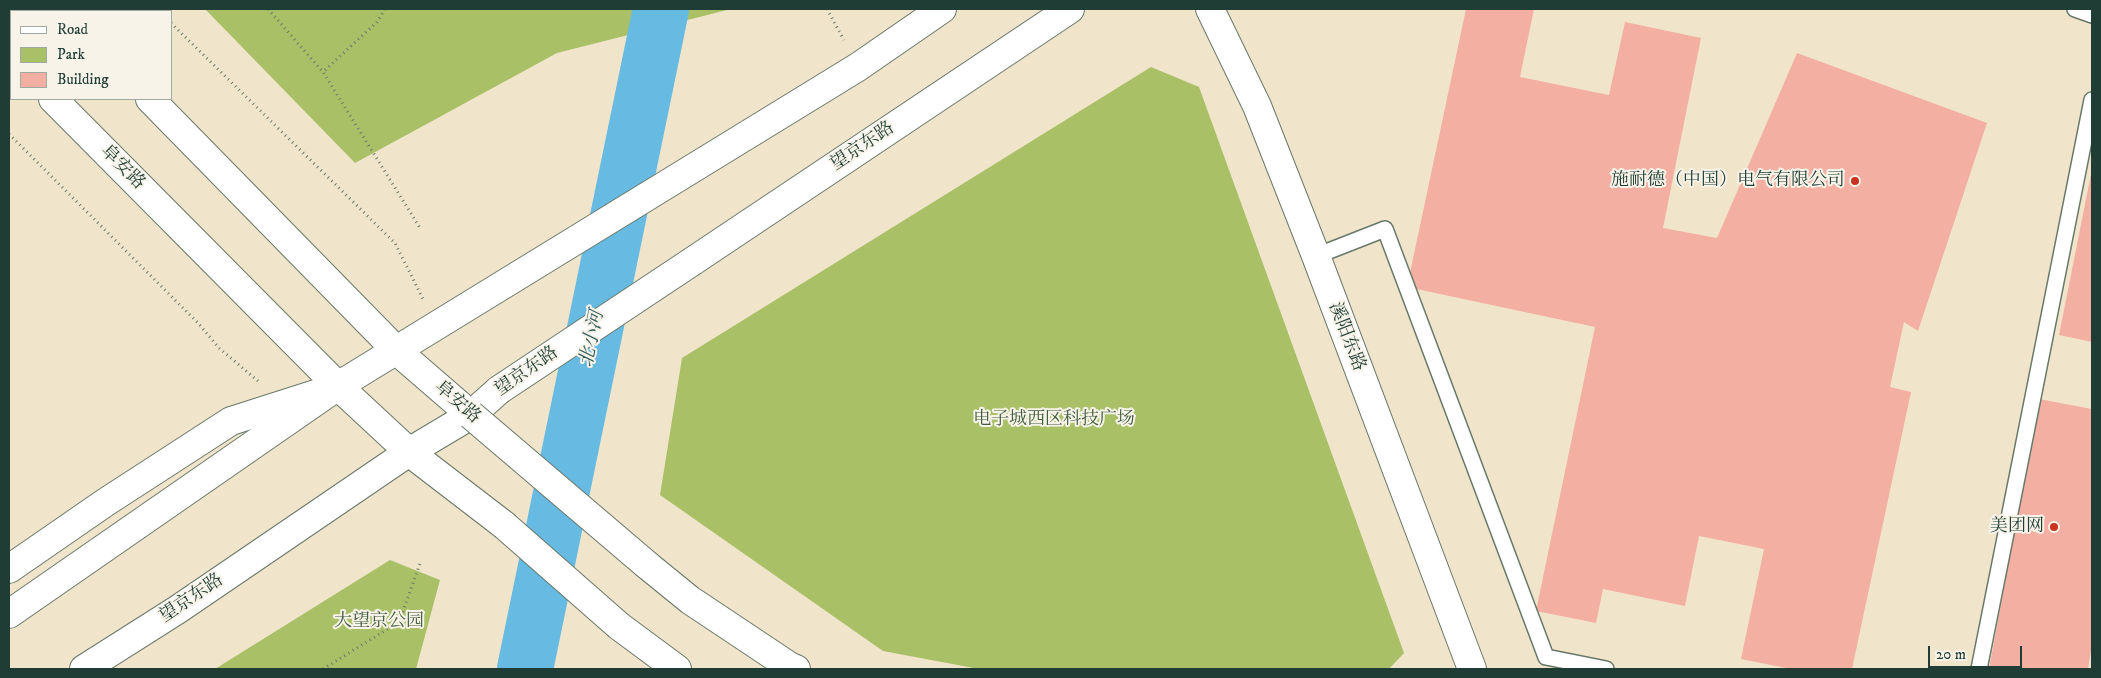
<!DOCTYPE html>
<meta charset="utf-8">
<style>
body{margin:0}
#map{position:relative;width:2101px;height:678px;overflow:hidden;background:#f0e5cb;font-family:"IM FELL DW Pica",serif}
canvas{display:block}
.frame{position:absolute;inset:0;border:10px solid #1f3d34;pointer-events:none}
.legend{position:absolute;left:10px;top:10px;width:162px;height:90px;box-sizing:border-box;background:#f7f3e8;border:1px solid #a1aaa0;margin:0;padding:6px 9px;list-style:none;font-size:15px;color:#1f3d34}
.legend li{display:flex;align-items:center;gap:10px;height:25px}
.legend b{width:25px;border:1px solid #a1aaa0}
.scale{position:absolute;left:1928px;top:646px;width:94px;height:22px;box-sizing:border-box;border:2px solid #1f3d34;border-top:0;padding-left:6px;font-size:15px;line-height:18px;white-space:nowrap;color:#1f3d34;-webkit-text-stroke:4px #f7f3e8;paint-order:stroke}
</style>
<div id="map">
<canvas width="2101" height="678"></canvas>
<div class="frame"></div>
<ul class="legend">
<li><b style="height:6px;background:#fff"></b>Road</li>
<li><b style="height:14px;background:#a9c066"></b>Park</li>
<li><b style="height:14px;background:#f4afa3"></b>Building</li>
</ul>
<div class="scale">20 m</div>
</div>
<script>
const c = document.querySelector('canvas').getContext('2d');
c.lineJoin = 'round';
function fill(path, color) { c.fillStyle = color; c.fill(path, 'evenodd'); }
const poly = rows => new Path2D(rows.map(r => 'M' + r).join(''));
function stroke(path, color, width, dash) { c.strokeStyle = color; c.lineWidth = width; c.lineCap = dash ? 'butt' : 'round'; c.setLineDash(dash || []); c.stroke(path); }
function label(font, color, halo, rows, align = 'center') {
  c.font = font + ' "IM FELL DW Pica","Noto Serif SC",serif'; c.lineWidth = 4; c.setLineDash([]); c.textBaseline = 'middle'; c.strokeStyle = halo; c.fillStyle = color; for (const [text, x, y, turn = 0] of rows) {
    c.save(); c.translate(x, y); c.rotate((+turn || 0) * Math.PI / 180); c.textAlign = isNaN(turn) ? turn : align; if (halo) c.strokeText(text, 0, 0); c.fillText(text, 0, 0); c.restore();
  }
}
fill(poly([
 [205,9,731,9,557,53,355,163],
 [1151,67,1199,87,1404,653,1389,669,979,669,883,651,660,495,682,358],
 [390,560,440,580,416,669,215,669]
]), '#a9c066');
stroke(poly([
 [525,669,661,9]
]), '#67bae2', 56);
fill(poly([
 [1466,9,1534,9,1520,77,1609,95,1625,22,1701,38,1663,228,1717,238,1797,53,1987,123,1918,331,1904,322,1890,387,1911,392,1852,669,1791,669,1741,659,1764,549,1699,536,1685,606,1603,589,1596,623,1536,611,1595,327,1407,287],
 [2091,174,2092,174,2092,342,2059,335],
 [2039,399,2092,409,2092,645,2088,669,1989,669]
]), '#f4afa3');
const service = poly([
 [2075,9,2092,15],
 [1316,256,1385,229,1546,657,1606,669],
 [1979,669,2092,100]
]);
const tertiary = poly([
 [1210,9,1257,106,1316,256,1472,669],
 [9,569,106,502,231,421,328,390]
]);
const secondary = poly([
 [409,452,504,525],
 [647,565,690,600,789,666,796,669],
 [619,626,677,669]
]);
const primary = poly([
 [62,9,64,11],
 [9,55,11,57],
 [53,99,338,386,409,452],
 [150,99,397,351,471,415],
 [693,261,1070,9],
 [9,614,338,386,858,67,942,9],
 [84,669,177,610,409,452,471,415,499,390]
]);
stroke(service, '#687869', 18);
stroke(tertiary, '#687869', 30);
stroke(secondary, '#687869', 30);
stroke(primary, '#687869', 30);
stroke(poly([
 [157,9,159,11],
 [268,9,323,72],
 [385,9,377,22,323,72,420,228],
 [827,9,844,40],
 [171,23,395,243,423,299],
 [9,134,198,323,219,348,258,381],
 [323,669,399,622,421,561]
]), '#687869', 3, [1, 4]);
stroke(service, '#fff', 15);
stroke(tertiary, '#fff', 28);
stroke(secondary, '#fff', 28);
stroke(primary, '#fff', 28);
const secondaryBridge = poly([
 [471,415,647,565],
 [504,525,619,626]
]);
const primaryBridge = poly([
 [499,390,693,261]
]);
stroke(secondaryBridge, '#687869', 30, []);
stroke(primaryBridge, '#687869', 30, []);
stroke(secondaryBridge, '#fff', 28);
stroke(primaryBridge, '#fff', 28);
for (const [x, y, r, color] of [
 [1855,181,5,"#c8321e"],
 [2054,527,5,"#c8321e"]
]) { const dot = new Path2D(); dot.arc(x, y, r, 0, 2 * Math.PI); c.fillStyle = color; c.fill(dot); stroke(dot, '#f7f3e8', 2); }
label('18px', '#1f3d34', '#f7f3e8', [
 ["望京东路",863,147,-34],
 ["阜安路",122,168,45],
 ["溪阳东路",1346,337,69],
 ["望京东路",527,372,-35],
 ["阜安路",457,403,41],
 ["望京东路",192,599,-34]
]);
label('18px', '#1f3d34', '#f7f3e8', [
 ["施耐德（中国）电气有限公司",1845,181],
 ["美团网",2044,527]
], 'right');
label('18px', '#425e40', '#f7f3e8', [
 ["电子城西区科技广场",1054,420],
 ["大望京公园",379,622]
]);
label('italic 19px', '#315c60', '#f7f3e8', [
 ["北小河",593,339,-78]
]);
</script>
